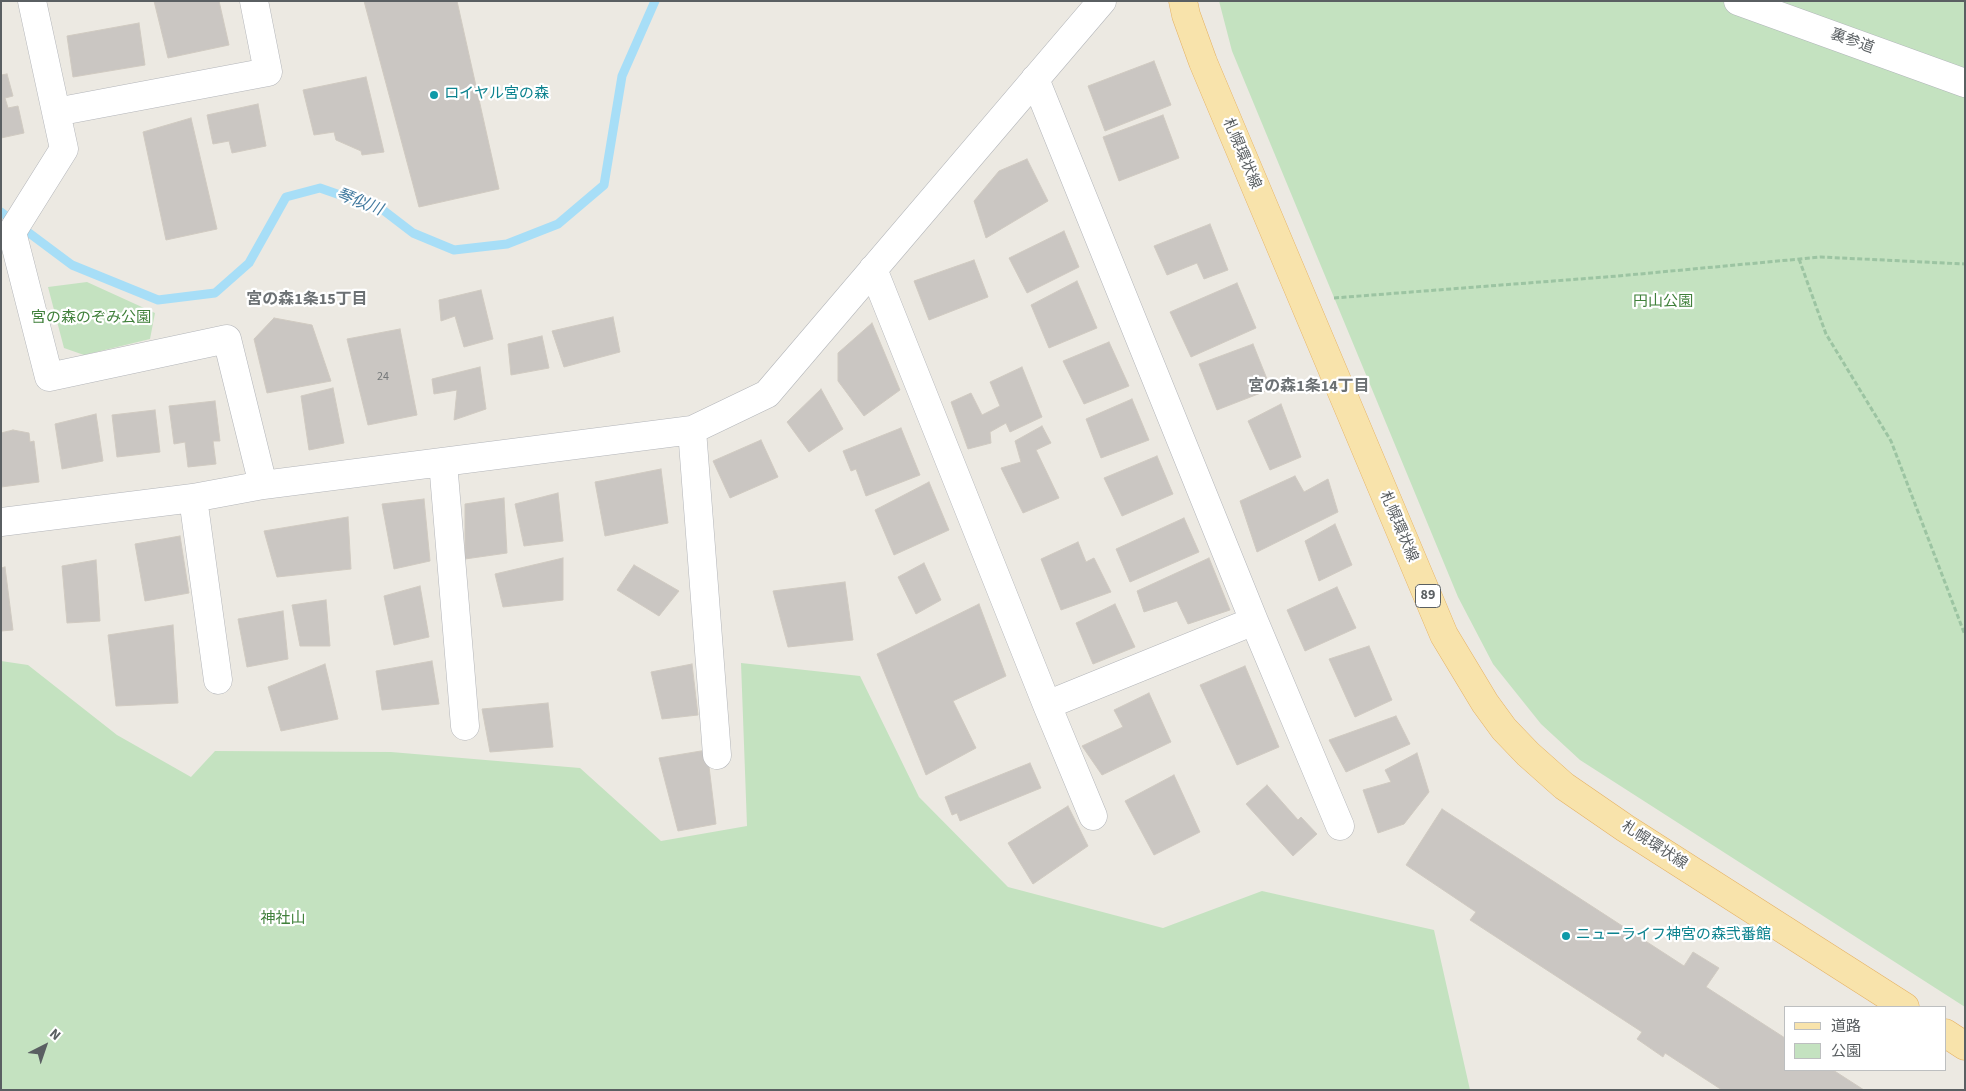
<!DOCTYPE html>
<meta charset="utf-8">
<style>
body{margin:0}
#map{position:relative;width:1966px;height:1091px;overflow:hidden;background:#ece9e2;font-family:"Source Sans 3","Noto Sans JP",sans-serif}
canvas{display:block}
.frame{position:absolute;inset:0;border:2px solid #5a5f62;pointer-events:none}
.legend{position:absolute;left:1784px;top:1006px;width:162px;height:65px;box-sizing:border-box;background:#fff;border:1px solid #bdbfc0;margin:0;padding:6px 9px;list-style:none;font-size:15px;color:#5a5f62}
.legend li{display:flex;align-items:center;gap:10px;height:25px}
.legend b{width:25px;border:1px solid #bdbfc0}
.north{position:absolute;left:20px;top:1021px;width:50px;height:50px;-webkit-text-stroke:4px #fff;paint-order:stroke;rotate:41deg;font-size:14px;font-weight:700;line-height:20px;text-align:center;color:#5a5f62}
.north::after{content:'';display:block;margin:auto;width:18px;height:22px;background:#5a5f62;clip-path:polygon(50% 0,100% 100%,50% 72%,0 100%)}
</style>
<div id="map">
<canvas width="1966" height="1091"></canvas>
<div class="frame"></div>
<ul class="legend">
<li><b style="height:6px;background:#f8e3ab"></b>道路</li>
<li><b style="height:14px;background:#c4e2c0"></b>公園</li>
</ul>
<div class="north">N</div>
</div>
<script>
const c = document.querySelector('canvas').getContext('2d');
c.lineJoin = 'round';
function fill(path, color) { c.fillStyle = color; c.fill(path, 'evenodd'); }
const poly = rows => new Path2D(rows.map(r => 'M' + r).join(''));
function stroke(path, color, width, dash) { c.strokeStyle = color; c.lineWidth = width; c.lineCap = dash ? 'butt' : 'round'; c.setLineDash(dash || []); c.stroke(path); }
function label(font, color, halo, rows, align = 'center') {
  c.font = font + ' "Source Sans 3","Noto Sans JP",sans-serif'; c.lineWidth = 4.5; c.setLineDash([]); c.textBaseline = 'middle'; c.strokeStyle = halo; c.fillStyle = color; for (const [text, x, y, turn = 0] of rows) {
    c.save(); c.translate(x, y); c.rotate((+turn || 0) * Math.PI / 180); c.textAlign = isNaN(turn) ? turn : align; if (halo) c.strokeText(text, 0, 0); c.fillText(text, 0, 0); c.restore();
  }
}
fill(poly([
 [1219,1,1965,1,1965,1007,1580,760,1541,724,1493,664,1458,597,1232,51],
 [87,282,155,313,150,339,84,355,64,348,48,287],
 [1,661,28,665,117,735,191,777,215,751,391,752,580,768,661,841,747,826,741,663,860,676,919,797,1008,887,1163,928,1262,891,1434,930,1470,1090,1,1090]
]), '#c4e2c0');
stroke(poly([
 [1,212,72,265,158,300,215,293,249,263,286,197,320,188,383,210,413,233,454,250,507,244,558,224,604,185,622,76,655,1]
]), '#a7def7', 9);
const building = poly([
 [154,1,219,1,229,45,168,58,154,1],
 [364,1,457,1,499,189,419,207,364,1],
 [139,23,145,65,73,77,67,36,139,23],
 [1154,61,1171,105,1105,131,1088,86,1154,61],
 [7,74,13,96,5,98,8,108,18,106,24,133,1,138,1,75,7,74],
 [366,77,384,152,362,155,361,151,336,140,334,132,314,135,303,90,366,77],
 [258,104,266,146,232,153,229,141,213,144,207,115,258,104],
 [1163,115,1179,158,1119,181,1103,137,1163,115],
 [191,118,217,229,166,240,143,132,191,118],
 [1027,159,1048,201,986,238,974,201,999,171,1027,159],
 [1210,224,1228,270,1204,279,1197,263,1167,275,1154,246,1210,224],
 [1064,231,1079,267,1027,293,1009,258,1064,231],
 [974,260,988,297,929,320,914,281,974,260],
 [1077,281,1097,328,1049,348,1031,305,1077,281],
 [1237,283,1256,328,1191,357,1170,312,1237,283],
 [481,290,493,339,464,347,455,316,441,321,439,300,481,290],
 [613,317,620,352,564,367,552,331,613,317],
 [274,318,312,325,331,381,267,393,254,339,274,318],
 [872,323,900,390,864,416,838,381,838,353,872,323],
 [400,329,417,415,368,425,347,339,400,329],
 [542,336,549,368,511,375,508,344,542,336],
 [1109,342,1129,386,1084,404,1063,361,1109,342],
 [1253,344,1271,389,1217,410,1199,364,1253,344],
 [480,367,486,409,454,420,457,390,434,394,432,379,480,367],
 [1022,367,1042,417,1010,432,1006,423,990,432,991,443,968,449,951,402,971,393,982,415,1000,406,990,382,1022,367],
 [333,388,344,443,309,450,301,396,333,388],
 [821,389,843,429,809,452,787,422,821,389],
 [1132,399,1149,440,1101,458,1086,419,1132,399],
 [215,401,220,441,213,441,216,464,188,467,185,442,174,444,169,406,215,401],
 [1281,404,1301,457,1270,470,1248,421,1281,404],
 [155,410,160,452,117,457,112,415,155,410],
 [96,414,103,461,62,469,55,424,96,414],
 [1042,426,1051,443,1036,450,1059,498,1023,513,1001,468,1021,462,1015,441,1042,426],
 [901,428,920,475,866,496,856,469,851,471,843,451,901,428],
 [13,430,29,433,30,442,34,441,39,482,1,487,1,433,13,430],
 [761,440,778,477,730,498,713,461,761,440],
 [1157,456,1173,494,1122,516,1104,478,1157,456],
 [661,469,668,523,605,536,595,482,661,469],
 [1295,476,1304,492,1328,479,1338,512,1257,552,1240,501,1295,476],
 [929,482,949,530,894,555,875,510,929,482],
 [558,493,563,541,524,546,515,504,558,493],
 [504,498,507,553,465,559,465,504,504,498],
 [424,499,430,561,394,569,382,504,424,499],
 [348,517,351,569,277,577,264,531,348,517],
 [1184,518,1199,552,1130,582,1116,549,1184,518],
 [1335,524,1352,565,1319,581,1305,541,1335,524],
 [180,536,189,593,145,601,135,544,180,536],
 [1078,542,1086,562,1094,558,1111,592,1061,610,1041,559,1078,542],
 [563,558,563,600,503,607,495,574,563,558],
 [1209,558,1230,610,1188,624,1177,601,1144,612,1137,591,1209,558],
 [96,560,100,621,67,623,62,566,96,560],
 [924,563,941,600,916,614,898,577,924,563],
 [634,565,679,591,659,616,617,590,634,565],
 [5,567,13,630,1,631,1,568,5,567],
 [845,582,853,640,788,647,773,591,845,582],
 [420,586,429,637,394,645,384,596,420,586],
 [1337,587,1356,628,1305,651,1287,610,1337,587],
 [326,600,330,646,300,646,292,605,326,600],
 [979,604,1006,676,953,701,976,748,926,775,877,654,979,604],
 [1115,604,1135,647,1093,664,1076,623,1115,604],
 [283,611,288,659,247,667,238,619,283,611],
 [173,625,178,703,116,706,108,635,173,625],
 [1369,646,1392,700,1355,717,1329,659,1369,646],
 [432,661,439,704,382,710,376,671,432,661],
 [325,664,338,719,281,731,268,687,325,664],
 [692,664,698,715,662,719,651,672,692,664],
 [1245,666,1279,747,1237,765,1200,685,1245,666],
 [1149,693,1171,742,1102,775,1082,746,1123,727,1114,710,1149,693],
 [548,703,553,747,490,752,482,709,548,703],
 [1396,716,1410,744,1346,772,1329,740,1396,716],
 [707,750,716,824,678,831,659,758,707,750],
 [1417,753,1429,792,1404,824,1378,833,1363,790,1391,782,1385,770,1417,753],
 [1030,763,1041,788,960,821,957,813,952,815,945,797,1030,763],
 [1174,775,1200,832,1154,855,1125,801,1174,775],
 [1267,785,1298,820,1301,817,1317,834,1293,856,1246,804,1267,785],
 [1068,806,1088,846,1033,884,1008,843,1068,806],
 [1442,809,1684,966,1693,952,1719,968,1706,987,1785,1038,1785,1070,1833,1070,1864,1090,1722,1090,1665,1053,1663,1057,1637,1039,1642,1032,1470,920,1476,912,1406,865,1442,809]
]);
fill(building, '#cac6c2');
stroke(building, '#d0cac1', 1);
const street = poly([
 [32,1,64,149,12,232,49,377,227,339,263,485],
 [1035,79,1254,621,1340,826],
 [56,112,268,72,254,1],
 [873,269,1047,705,1093,816],
 [692,430,717,755],
 [443,462,465,726],
 [193,498,218,680],
 [1,522,193,498,263,485,692,430,767,394,1102,1],
 [1047,705,1254,621]
]);
const secondary = poly([
 [1738,1,1965,83]
]);
const primary = poly([
 [1183,1,1186,15,1203,62,1444,635,1485,703,1504,729,1528,754,1564,786,1625,828,1905,1007],
 [1945,1033,1965,1046]
]);
stroke(street, '#b3b5b9', 29);
stroke(secondary, '#b1b6b9', 29);
stroke(primary, '#e5b162', 29);
stroke(poly([
 [1799,259,1826,334,1891,441,1965,635],
 [1334,298,1618,276,1821,257,1965,264]
]), '#9cc4a2', 3, [5, 2.5]);
stroke(street, '#fff', 28);
stroke(secondary, '#fff', 28);
stroke(primary, '#f8e3ab', 28);
for (const [x, y, r, color] of [
 [434,95,5,"#0f9aa8"],
 [1566,936,5,"#0f9aa8"]
]) { const dot = new Path2D(); dot.arc(x, y, r, 0, 2 * Math.PI); c.fillStyle = color; c.fill(dot); stroke(dot, '#fff', 2); }
label('12px', '#76797a', null, [
 ["24",383,377]
]);
for (const [x, y, w] of [
 [1428,596,25]
]) { const box = new Path2D(); box.roundRect(x - w / 2, y - 11.5, w, 23, 4); c.fillStyle = '#fff'; c.fill(box); stroke(box, '#5a5f62', 1); }
label('bold 14px', '#5a5f62', null, [
 ["89",1428,596]
]);
label('15px', '#5a5f62', '#fff', [
 ["裏参道",1852,42,20],
 ["札幌環状線",1241,154,67],
 ["札幌環状線",1398,527,67],
 ["札幌環状線",1654,846,33]
]);
label('15px', '#0d838f', '#fff', [
 ["ロイヤル宮の森",444,95],
 ["ニューライフ神宮の森弐番館",1576,936]
], 'left');
label('15px', '#40803b', '#fff', [
 ["円山公園",1663,303],
 ["宮の森のぞみ公園",91,319],
 ["神社山",283,920]
]);
label('italic 16px', '#437a9f', '#fff', [
 ["琴似川",359,203,21]
]);
label('bold 16px', '#6c7174', '#fff', [
 ["宮の森1条15丁目",307,300],
 ["宮の森1条14丁目",1309,387]
]);
</script>
